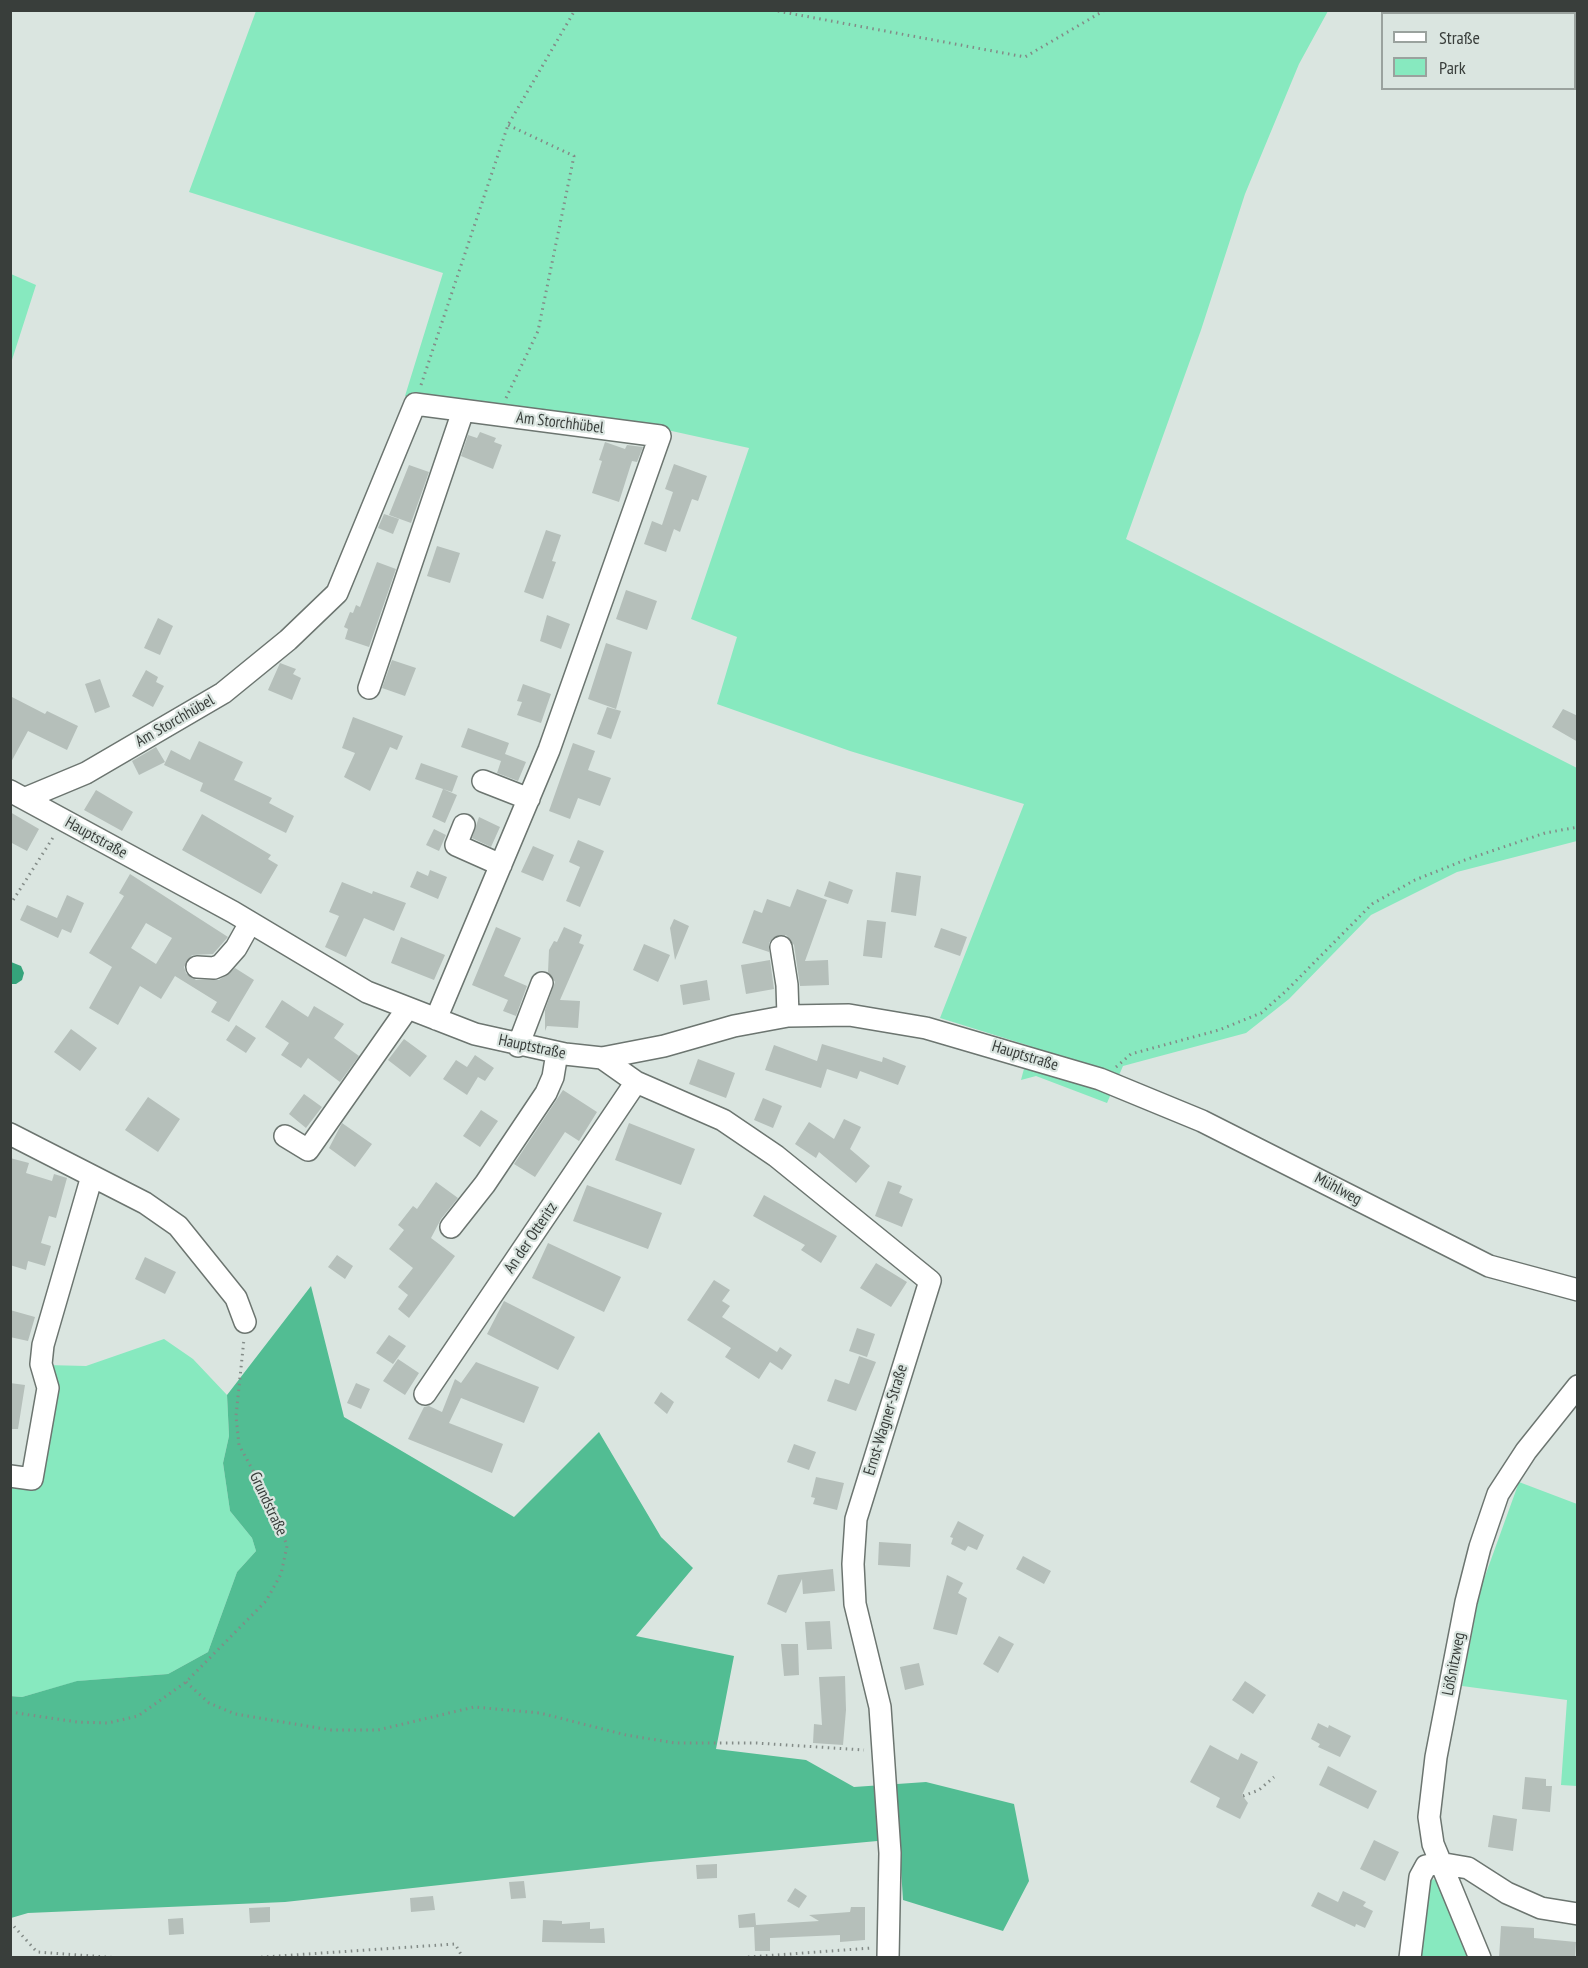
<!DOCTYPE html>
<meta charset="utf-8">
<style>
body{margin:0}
#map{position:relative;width:1588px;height:1968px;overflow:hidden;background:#dae5e0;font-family:"PT Sans Narrow",sans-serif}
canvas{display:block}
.frame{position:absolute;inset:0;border:12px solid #393e3b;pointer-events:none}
.legend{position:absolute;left:1381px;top:12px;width:195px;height:78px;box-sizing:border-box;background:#dae5e0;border:2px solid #9aa29e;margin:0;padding:8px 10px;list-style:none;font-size:18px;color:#393e3b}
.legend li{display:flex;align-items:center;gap:12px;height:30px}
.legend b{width:30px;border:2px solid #9aa29e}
</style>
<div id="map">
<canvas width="1588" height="1968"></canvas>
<div class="frame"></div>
<ul class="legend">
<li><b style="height:8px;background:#fff"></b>Straße</li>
<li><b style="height:16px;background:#87e9bf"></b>Park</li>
</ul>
</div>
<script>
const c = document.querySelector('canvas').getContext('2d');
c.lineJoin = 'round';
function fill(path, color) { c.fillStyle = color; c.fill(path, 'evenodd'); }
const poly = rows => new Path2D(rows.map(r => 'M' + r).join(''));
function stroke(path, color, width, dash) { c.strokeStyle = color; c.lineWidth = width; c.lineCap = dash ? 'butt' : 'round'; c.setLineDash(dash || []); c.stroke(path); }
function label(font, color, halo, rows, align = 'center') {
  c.font = font + ' "PT Sans Narrow",sans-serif'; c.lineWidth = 4.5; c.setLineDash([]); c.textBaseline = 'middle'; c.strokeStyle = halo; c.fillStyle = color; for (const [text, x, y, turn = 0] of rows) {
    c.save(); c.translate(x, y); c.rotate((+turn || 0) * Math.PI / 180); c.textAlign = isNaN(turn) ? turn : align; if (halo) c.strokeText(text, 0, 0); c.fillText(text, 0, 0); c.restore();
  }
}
fill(poly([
 [256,11,1328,11,1299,64,1245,194,1201,330,1126,539,1577,768,1577,841,1457,872,1371,915,1289,999,1246,1033,1123,1066,1107,1103,1036,1076,1021,1080,1030,1046,940,1018,1024,804,850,751,717,704,737,637,691,619,749,448,658,428,405,396,443,273,189,192],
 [11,274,36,285,11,363],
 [164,1339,193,1359,227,1395,229,1436,223,1463,230,1511,252,1538,256,1551,237,1572,208,1652,168,1674,78,1681,22,1697,11,1696,10,1482,28,1485,46,1365,86,1366],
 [1519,1482,1577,1504,1577,1786,1561,1785,1567,1700,1462,1686,1480,1590],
 [1426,1879,1440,1880,1482,1957,1418,1958]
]), '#87e9bf');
fill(poly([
 [311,1286,344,1417,514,1517,599,1432,661,1537,693,1568,636,1636,734,1656,716,1749,806,1760,854,1787,926,1782,1014,1804,1029,1881,1003,1931,903,1900,899,1839,650,1862,285,1902,28,1913,11,1918,10,1696,22,1697,77,1681,168,1674,208,1652,237,1572,256,1551,252,1538,230,1511,223,1463,229,1436,227,1395]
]), '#52bd93');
fill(poly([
 [11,962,21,966,24,973,22,980,16,984,11,984]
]), '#35a47b');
fill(poly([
 [480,432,496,438,494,442,502,445,493,469,461,456,468,435,477,438],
 [605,442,625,449,627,445,643,447,637,462,632,461,619,502,592,493,602,461,599,460],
 [674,464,707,476,698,501,692,499,680,532,674,529,666,552,644,544,652,521,662,525,673,492,665,489],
 [409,465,429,472,411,523,389,515],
 [384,514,399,519,393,534,378,528],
 [546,530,561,535,552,561,556,562,543,599,524,592],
 [437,546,460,553,450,583,427,576],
 [377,562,396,569,369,647,345,639,348,629,344,627,350,612,353,613,356,605,360,607],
 [626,590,657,601,647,630,616,619],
 [547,615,570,624,561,649,540,641],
 [158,618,173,626,160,655,144,648],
 [606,643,632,652,616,709,588,699],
 [392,660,416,668,405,696,382,688],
 [280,663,296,669,293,674,301,678,292,700,268,690],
 [146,670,158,677,156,682,164,686,153,707,132,696],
 [100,679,110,707,95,713,85,684],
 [523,684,551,694,541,723,517,715,522,702,517,701],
 [10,696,45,714,47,711,78,726,67,750,28,731,10,764],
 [607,707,621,711,611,739,597,734],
 [1563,709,1578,716,1578,742,1552,727],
 [353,717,403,736,397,750,390,747,370,791,344,777,355,753,342,748],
 [468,728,509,743,505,754,526,762,518,781,497,773,501,761,461,747],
 [199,741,243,762,234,780,272,798,269,803,294,816,286,833,200,791,203,783,164,765,171,750,190,760],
 [573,743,595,751,588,770,611,778,600,806,578,798,570,819,549,811],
 [156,747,165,762,139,775,132,761],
 [421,763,458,776,452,792,443,789,457,795,445,823,432,817,443,789,415,779],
 [96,790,133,812,122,831,84,810],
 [10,812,39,829,27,851,10,842],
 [202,814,271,855,268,859,278,865,261,894,182,850],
 [479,817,500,827,491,847,472,838],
 [434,829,446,835,439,851,426,845],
 [578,840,604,851,580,907,566,901,580,867,569,862],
 [533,846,554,855,543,881,521,872],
 [430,870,447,877,438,899,410,887,417,871,428,876],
 [896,872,921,876,916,916,891,912],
 [130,874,228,937,213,954,192,955,184,967,186,973,196,980,219,980,235,968,254,980,229,1022,211,1012,217,1002,175,976,161,999,140,986,118,1025,89,1008,112,967,89,953,124,896,119,893],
 [146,923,172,938,156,964,131,948],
 [829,881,853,890,848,904,824,896],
 [342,882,372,894,373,891,406,903,394,931,364,918,346,957,325,947,339,916,329,912],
 [797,889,827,900,805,961,828,960,829,985,800,986,794,945,786,935,773,938,769,943,769,952,742,943,754,910,762,913,767,899,790,907],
 [67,895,84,903,71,933,62,929,58,938,20,920,27,905,57,918],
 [674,919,689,926,675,960,670,928],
 [867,920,886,922,882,958,863,956],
 [496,927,521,938,504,976,527,986,516,1016,503,1011,508,1000,472,985],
 [564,927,582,935,579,943,584,945,560,1000,580,1001,578,1028,547,1026,545,1031,545,1010,555,982,548,972,549,950,554,941,557,942],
 [941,928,967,937,960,956,934,947],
 [401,937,445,955,434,980,391,963],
 [644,944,670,955,658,982,633,970],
 [770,960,774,989,746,994,741,965],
 [707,980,710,1000,683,1005,680,985],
 [282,1000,308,1017,314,1006,344,1024,334,1038,359,1056,340,1082,308,1058,301,1068,281,1055,289,1043,265,1027],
 [236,1025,256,1038,246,1053,226,1040],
 [71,1029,97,1048,80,1071,54,1052],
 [404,1039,427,1056,410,1077,388,1060],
 [822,1044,882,1062,883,1057,906,1066,898,1085,860,1071,857,1079,827,1069,821,1088,765,1070,774,1045,817,1061],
 [475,1055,494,1068,485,1081,478,1077,467,1095,443,1079,456,1060,467,1067],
 [698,1059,735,1073,726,1098,689,1084],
 [563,1090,597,1112,579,1141,565,1132,535,1177,514,1164],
 [304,1094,322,1107,306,1128,289,1114],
 [148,1097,180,1119,158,1152,125,1130],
 [763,1098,782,1106,773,1128,754,1120],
 [481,1110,498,1121,480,1147,463,1136],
 [844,1119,861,1127,850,1149,870,1166,856,1183,819,1152,816,1158,795,1144,809,1122,834,1139],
 [342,1123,372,1144,355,1167,329,1148],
 [629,1123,695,1149,681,1185,615,1160],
 [10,1158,29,1163,26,1173,52,1181,54,1174,67,1178,56,1218,49,1216,41,1243,51,1246,45,1266,28,1261,26,1270,10,1265],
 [888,1181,902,1186,899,1193,913,1199,902,1227,875,1216],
 [436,1182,458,1198,441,1219,431,1238,455,1256,409,1318,398,1309,408,1295,398,1287,413,1268,389,1249,404,1230,398,1225,413,1206,417,1209],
 [587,1185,662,1213,648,1249,573,1221],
 [764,1195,837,1236,821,1263,801,1250,805,1245,753,1216],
 [548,1243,621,1277,604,1312,532,1278],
 [337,1255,353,1266,345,1279,328,1267],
 [145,1257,176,1272,165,1294,135,1279],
 [876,1263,907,1282,891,1307,860,1288],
 [714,1280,730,1290,722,1301,730,1306,722,1317,777,1352,771,1362,780,1347,792,1355,782,1370,770,1362,759,1379,725,1357,731,1348,687,1320],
 [504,1301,575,1337,558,1370,487,1334],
 [10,1310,35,1317,28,1341,10,1337],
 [857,1328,875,1334,867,1357,849,1351],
 [389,1335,406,1346,393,1364,376,1353],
 [859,1356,876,1362,856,1411,827,1401,835,1379,849,1384],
 [398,1359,419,1373,405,1395,383,1381],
 [476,1362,539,1387,524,1423,461,1398,449,1423,503,1444,492,1473,408,1439,424,1407,429,1406,442,1412,455,1379,461,1383],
 [10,1383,25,1385,18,1429,10,1429],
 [356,1383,370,1389,361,1409,347,1403],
 [661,1392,674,1402,667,1414,654,1403],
 [794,1444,816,1452,809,1470,787,1462],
 [816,1477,844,1483,837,1510,813,1504,815,1498,811,1497],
 [958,1521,984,1535,977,1550,968,1546,965,1551,951,1544,953,1538,950,1537],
 [879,1542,911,1544,910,1567,878,1565],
 [1023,1556,1051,1571,1044,1584,1016,1569],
 [833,1569,835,1591,803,1594,802,1579,786,1613,767,1604,778,1575],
 [947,1575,963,1583,958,1593,967,1598,957,1635,933,1629],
 [830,1621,832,1649,807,1650,805,1622],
 [999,1636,1014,1644,998,1673,983,1664],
 [781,1644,798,1644,799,1675,784,1676],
 [919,1663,924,1685,905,1690,900,1667],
 [845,1676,846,1710,843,1745,813,1743,814,1724,822,1725,819,1677],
 [1245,1681,1266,1695,1253,1714,1232,1700],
 [1318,1723,1328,1728,1329,1725,1351,1736,1340,1757,1318,1747,1320,1744,1311,1739],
 [1210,1745,1238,1760,1241,1753,1258,1762,1242,1795,1248,1803,1240,1819,1216,1807,1220,1798,1190,1782],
 [1328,1766,1377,1791,1368,1809,1319,1785],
 [1525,1777,1546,1779,1546,1786,1552,1786,1550,1812,1522,1809],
 [1493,1815,1517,1819,1513,1851,1488,1847],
 [1374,1840,1399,1852,1385,1881,1360,1869],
 [717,1864,717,1878,697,1879,696,1865],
 [524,1881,526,1898,511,1899,509,1882],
 [795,1888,807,1896,799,1908,787,1901],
 [1343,1891,1366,1902,1363,1906,1373,1911,1365,1928,1356,1924,1355,1927,1311,1906,1318,1892,1338,1902],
 [433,1896,435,1910,411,1912,410,1898],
 [270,1907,270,1922,250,1923,249,1908],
 [851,1907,865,1907,865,1940,840,1942,840,1935,770,1938,770,1951,755,1951,754,1927,739,1928,738,1915,755,1913,756,1925,819,1921,809,1915,850,1912],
 [183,1918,184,1934,169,1935,168,1919],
 [543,1920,562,1921,562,1924,590,1922,590,1929,604,1928,605,1943,542,1942],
 [1501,1926,1534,1928,1534,1938,1576,1942,1575,1958,1499,1958]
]), '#b5bfba');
const minor = poly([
 [369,688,463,411],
 [483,781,529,799],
 [10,791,233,912,367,992,475,1034,565,1054,602,1058,664,1046,734,1026,788,1016,849,1015,926,1028,1100,1079,1202,1121,1489,1266,1578,1290],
 [26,798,86,773,223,693,288,640,337,593,415,404,660,436,549,750,436,1019],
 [464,825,456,845,501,865],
 [781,947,787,985,788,1016],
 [197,967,214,968,221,965,236,948,250,923],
 [518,1046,542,983],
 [602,1058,636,1082,723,1120,776,1156,930,1281,856,1519,853,1564,855,1604,880,1707,890,1853,888,1958],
 [10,1134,145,1203,178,1226,236,1298,245,1322],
 [285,1136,308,1150,407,1009],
 [451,1227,485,1184,546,1093,553,1077,557,1053],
 [425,1394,636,1082],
 [10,1476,32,1479,48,1388,41,1364,43,1345,92,1176],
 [1410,1958,1420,1877,1426,1866,1439,1863,1468,1868,1507,1893,1541,1908,1578,1914],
 [1480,1958,1433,1844,1429,1817,1436,1757,1466,1602,1480,1547,1498,1494,1526,1451,1578,1386]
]);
stroke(minor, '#6c7570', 24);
stroke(poly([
 [772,10,1025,57,1105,10],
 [421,385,508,125,575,10],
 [506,398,538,331,574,156,508,125],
 [10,905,54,836],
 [1116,1067,1131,1054,1219,1030,1261,1013,1285,992,1372,904,1415,880,1465,860,1545,833,1578,827],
 [186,1682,209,1703,235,1714,331,1730,378,1730,474,1707,540,1713,626,1735,675,1743,756,1743,864,1750],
 [10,1712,77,1722,108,1723,138,1716,186,1682,266,1601,281,1574,287,1546,274,1509,239,1445,236,1416,244,1339],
 [1243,1796,1259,1790,1274,1777],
 [10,1922,37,1952,120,1958],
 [249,1958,455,1944,463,1958],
 [736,1958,871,1948]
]), '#838b87', 3, [1.5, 4.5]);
stroke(minor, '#fff', 21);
label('16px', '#393e3b', '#dae5e0', [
 ["Am Storchhübel",560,423,7],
 ["Am Storchhübel",175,721,-30],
 ["Hauptstraße",96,838,29],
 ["Hauptstraße",532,1047,12],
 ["Hauptstraße",1025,1056,17],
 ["Mühlweg",1338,1189,28],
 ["An der Otteritz",531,1238,-56],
 ["Ernst-Wagner-Straße",886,1420,-73],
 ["Grundstraße",268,1504,65],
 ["Lößnitzweg",1454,1664,-79]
]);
</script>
